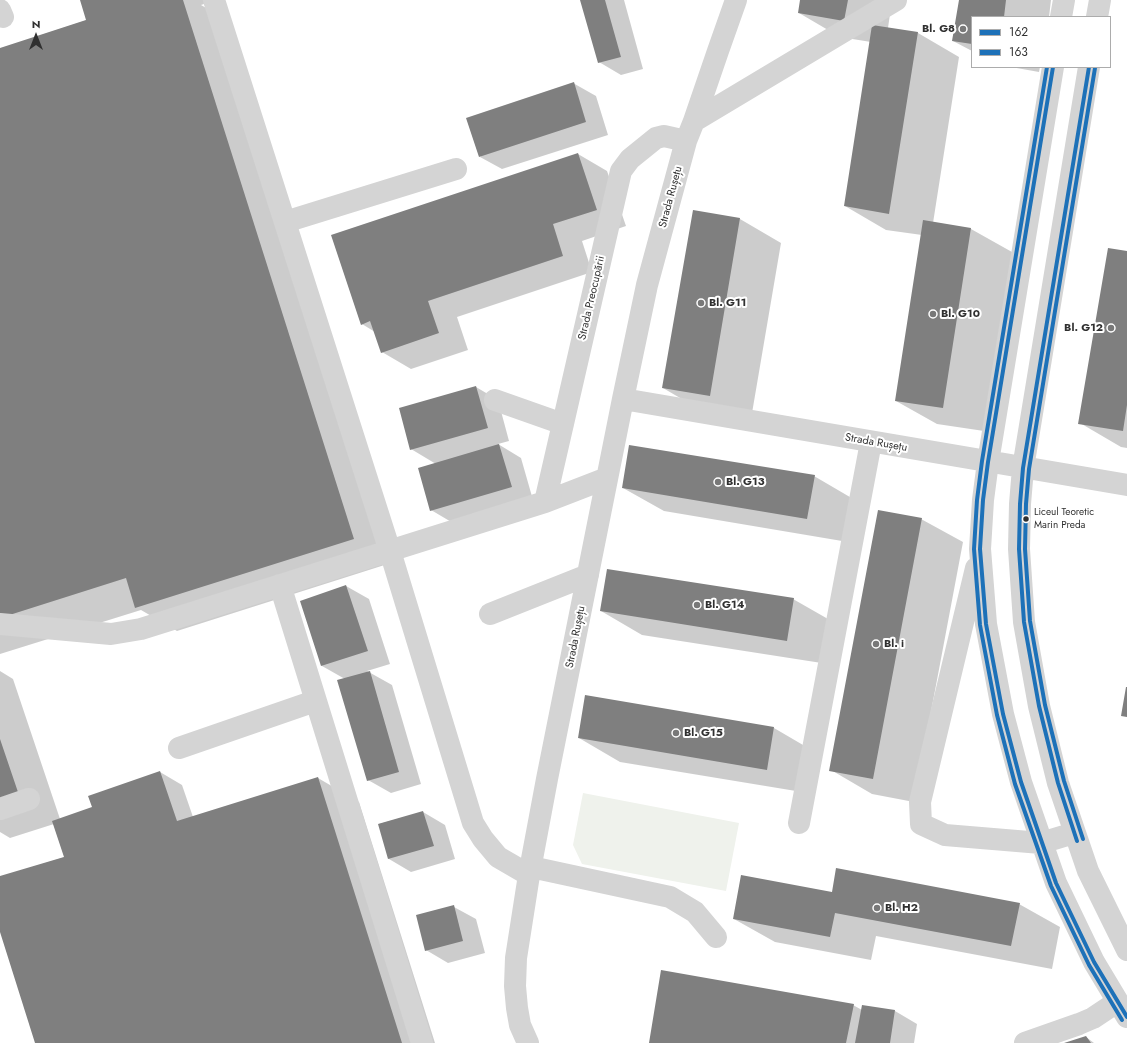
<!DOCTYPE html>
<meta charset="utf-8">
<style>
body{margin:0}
#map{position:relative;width:1127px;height:1043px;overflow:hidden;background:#fff;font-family:Jost,sans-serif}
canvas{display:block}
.legend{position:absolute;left:971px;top:16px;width:140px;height:52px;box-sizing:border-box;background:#fff;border:1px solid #acacac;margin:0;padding:5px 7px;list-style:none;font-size:12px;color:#303030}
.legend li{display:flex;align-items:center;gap:8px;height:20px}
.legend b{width:20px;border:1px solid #acacac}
.north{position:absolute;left:16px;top:16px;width:40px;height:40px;-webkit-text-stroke:3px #fff;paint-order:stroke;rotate:0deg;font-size:11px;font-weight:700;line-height:16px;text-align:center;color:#303030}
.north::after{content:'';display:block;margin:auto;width:14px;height:18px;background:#303030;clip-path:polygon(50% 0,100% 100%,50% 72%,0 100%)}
</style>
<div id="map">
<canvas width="1127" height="1043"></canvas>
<ul class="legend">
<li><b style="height:5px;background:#1d71b8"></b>162</li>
<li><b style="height:5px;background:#1d71b8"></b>163</li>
</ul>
<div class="north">N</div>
</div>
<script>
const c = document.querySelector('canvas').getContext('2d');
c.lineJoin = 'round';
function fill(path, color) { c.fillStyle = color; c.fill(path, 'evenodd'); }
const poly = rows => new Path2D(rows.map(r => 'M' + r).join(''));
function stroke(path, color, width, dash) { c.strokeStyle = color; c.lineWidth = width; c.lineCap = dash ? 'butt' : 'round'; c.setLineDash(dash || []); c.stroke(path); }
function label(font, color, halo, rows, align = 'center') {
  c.font = font + ' Jost,sans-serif'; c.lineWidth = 4; c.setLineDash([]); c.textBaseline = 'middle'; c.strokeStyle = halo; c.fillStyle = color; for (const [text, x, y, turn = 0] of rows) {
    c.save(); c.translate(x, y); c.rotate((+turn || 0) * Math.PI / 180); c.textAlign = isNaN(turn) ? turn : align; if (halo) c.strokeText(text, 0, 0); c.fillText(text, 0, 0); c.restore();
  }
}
fill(poly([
 [583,793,739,823,726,891,582,864,573,845]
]), '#eff2ec');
fill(poly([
 [81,0,216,0,201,5,222,17,394,562,177,631,141,610,0,654,0,49,87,20],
 [581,0,624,0,643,69,621,75,599,62],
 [801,0,892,0,888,28,918,33,959,57,933,223,971,229,1012,252,984,431,937,424,896,401,922,235,886,230,845,206,871,42,840,37,799,13],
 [960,0,1051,0,1049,17,972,17,972,51,953,41],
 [1011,67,1040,67,1039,72],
 [573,83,596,96,608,135,502,169,480,157],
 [578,154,607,171,626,226,582,241,592,272,457,317,468,350,411,369,382,352,375,332,362,324],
 [694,212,740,219,781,243,751,419,704,412,663,388],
 [1127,252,1127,448,1121,447,1080,423],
 [476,387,498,400,509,441,498,444,521,458,533,500,453,523,431,510,436,464,411,449],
 [814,476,855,500,848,542,664,511,623,488],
 [921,519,963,542,914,802,872,794,831,770],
 [346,586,369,599,390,664,367,671,392,685,421,784,391,793,368,780,345,679,322,666],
 [793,599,835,623,828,664,642,635,601,611],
 [0,671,13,679,60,819,93,808,160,772,182,785,193,817,318,778,359,802,435,1043,36,1043,0,929,0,877,65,857,54,824,10,838,0,832],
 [774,728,815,752,808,793,620,762,579,738],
 [423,812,445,825,455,859,411,872,389,859,379,824],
 [833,893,1019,904,1060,927,1052,969,876,936,871,960,775,942,734,919],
 [454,907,476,919,485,953,448,963,426,950],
 [853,1005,862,1010,863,1006,895,1011,917,1024,914,1043,650,1043],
 [1086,1037,1094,1043,1067,1043]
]), '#0003');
fill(poly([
 [80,0,183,0,354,539,135,608,126,578,0,618,0,48,86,20],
 [580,0,605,0,621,57,598,63],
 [800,0,848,0,844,21,798,13],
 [959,0,1006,0,1004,17,972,17,972,44,952,41],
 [872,25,918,32,889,214,844,206],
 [574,82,586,122,479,157,466,118],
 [578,153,597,210,553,224,563,256,428,301,439,333,381,353,370,321,361,325,331,235],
 [693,210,740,218,710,396,662,388],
 [923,220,971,228,943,408,895,401],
 [1108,248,1127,251,1127,405,1123,431,1078,424],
 [476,386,488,428,410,450,399,408],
 [499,444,512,487,430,511,418,468],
 [629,445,815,475,807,519,622,488],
 [878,510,922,518,873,779,829,771],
 [607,569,794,598,787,641,600,611],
 [346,585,368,651,321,666,300,601],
 [370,671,399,772,367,781,337,680],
 [1126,687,1127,687,1127,717,1121,716],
 [585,695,774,727,767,770,578,738],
 [0,739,20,798,0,804],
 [160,771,177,821,318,777,402,1043,35,1043,0,932,0,876,64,857,52,821,92,807,88,796],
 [423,811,434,846,388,859,378,824],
 [836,868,1020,903,1011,946,835,913,830,937,733,919,741,875,832,892],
 [454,905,463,941,425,951,416,915],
 [661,970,854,1004,846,1043,649,1043],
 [862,1005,895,1010,890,1043,855,1043],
 [1086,1036,1091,1043,1064,1043]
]), '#7f7f7f');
stroke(poly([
 [214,0,390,551,473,823,483,839,498,857,529,875],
 [0,10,3,17],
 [1061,17,1064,0],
 [1097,17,1100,0],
 [1053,67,988,462,983,500,980,549,986,624,1003,714,1021,782,1056,883,1094,962,1127,1017],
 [1089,67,1023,468,1020,504,1019,549,1024,622,1039,706,1058,783,1088,871,1127,950],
 [694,121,896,0],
 [285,222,456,169],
 [623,399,1127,485],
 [495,400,563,424],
 [545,502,621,171,630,159,656,138,664,136,686,141],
 [976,568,920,802,921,824,945,835,1041,843,1074,833],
 [280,585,422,1043],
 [490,614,588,575],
 [0,624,111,634,141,629,545,502,607,478],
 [179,748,315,701],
 [0,809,29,799],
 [799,823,871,442],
 [531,867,670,897,695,912,716,937],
 [528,1043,520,1025,517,1008,515,986,516,958,529,875,547,779,623,399,647,285,686,141,694,121,718,51,736,0],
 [1025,1043,1079,1024,1093,1018,1117,1002]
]), '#d4d4d4', 22);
stroke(poly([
 [1053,67,988,462,983,500,980,549,986,624,1003,714,1021,782,1056,883,1094,962,1127,1017],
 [1077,841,1058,783,1039,706,1024,622,1019,549,1020,504,1023,468,1089,67]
]), '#1d71b8', 4);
stroke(poly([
 [1047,67,982,461,977,500,974,549,980,625,997,715,1015,784,1051,886,1089,965,1122,1020],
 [1083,839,1064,781,1045,705,1030,621,1025,549,1026,504,1029,469,1095,68]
]), '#1d71b8', 4);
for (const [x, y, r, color] of [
 [963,29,4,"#787878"],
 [701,303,4,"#787878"],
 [933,314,4,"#787878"],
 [1111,328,4,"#787878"],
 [718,482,4,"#787878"],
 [1026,519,3.5,"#303030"],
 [697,605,4,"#787878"],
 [876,644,4,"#787878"],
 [676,733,4,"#787878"],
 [877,908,4,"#787878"]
]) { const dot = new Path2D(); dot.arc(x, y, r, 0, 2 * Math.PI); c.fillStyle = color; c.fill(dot); stroke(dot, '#fff', 1.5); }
label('10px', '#303030', '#fff', [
 ["Liceul Teoretic",1034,513],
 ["Marin Preda",1034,526]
], 'left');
label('bold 11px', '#303030', '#fff', [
 ["Bl. G8",955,29,"right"],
 ["Bl. G11",709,303],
 ["Bl. G10",941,314],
 ["Bl. G12",1103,328,"right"],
 ["Bl. G13",726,482],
 ["Bl. G14",705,605],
 ["Bl. i",884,644],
 ["Bl. G15",684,733],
 ["Bl. H2",885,908]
], 'left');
label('11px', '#303030', '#fff', [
 ["Strada Rușețu",671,197,-75],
 ["Strada Preocupării",592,298,-77],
 ["Strada Rușețu",876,443,10],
 ["Strada Rușețu",576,637,-79]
]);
</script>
